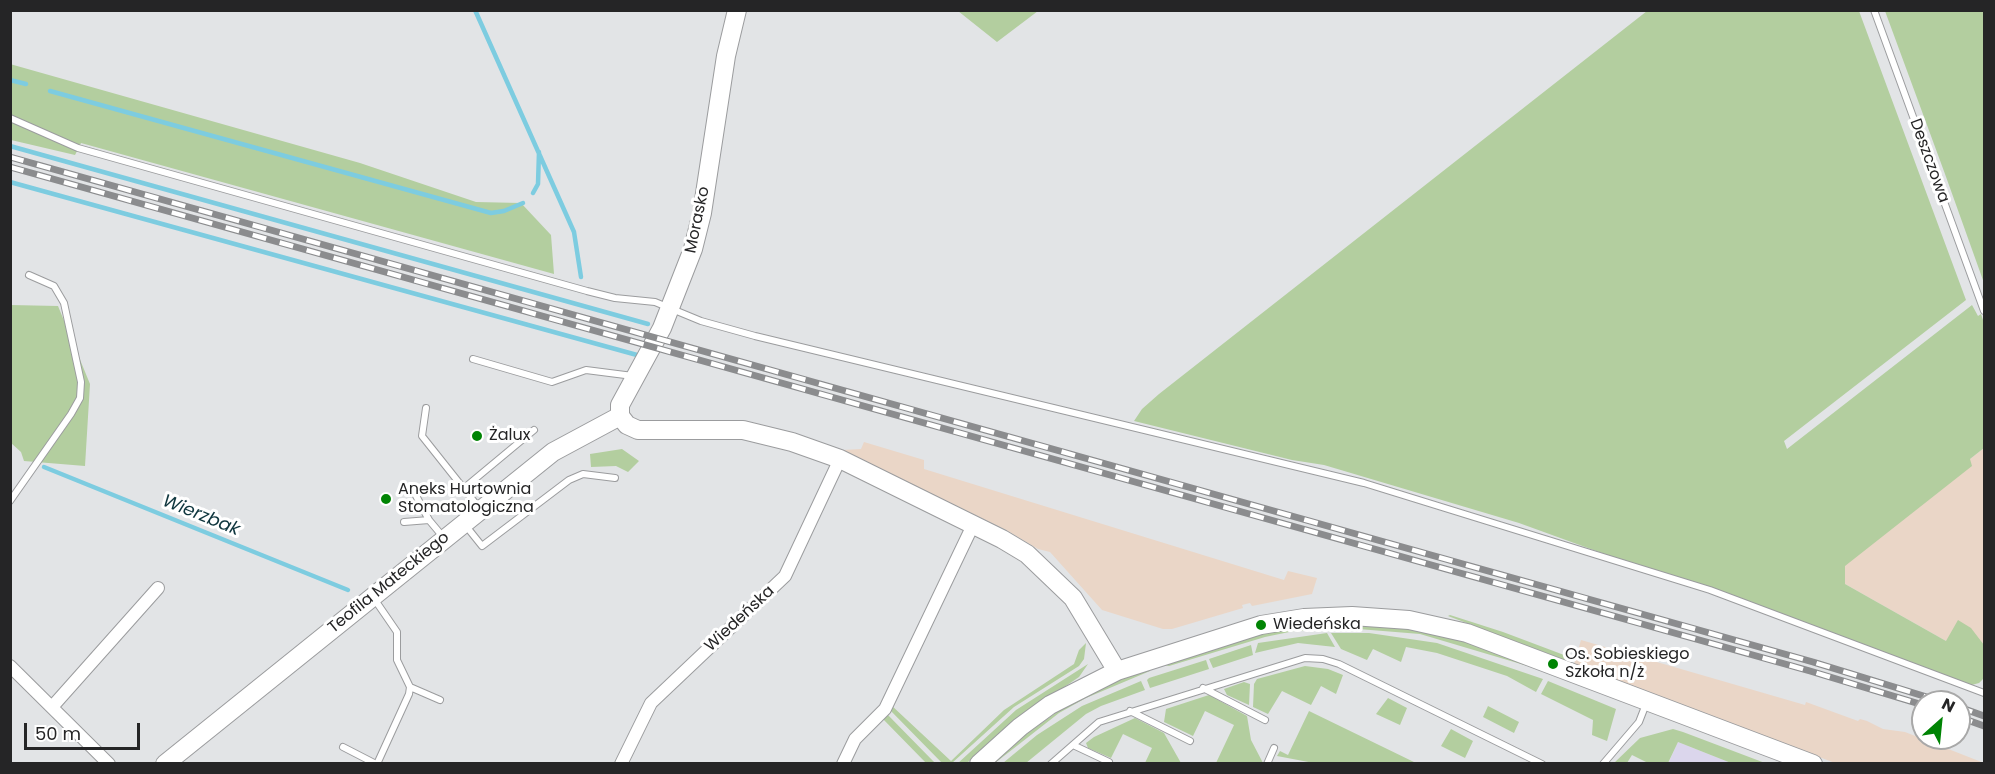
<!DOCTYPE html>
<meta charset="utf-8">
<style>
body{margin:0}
#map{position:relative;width:1995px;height:774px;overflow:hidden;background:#e2e4e6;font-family:Poppins,sans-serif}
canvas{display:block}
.frame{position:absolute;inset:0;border:12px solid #252526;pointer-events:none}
.north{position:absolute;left:1911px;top:690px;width:60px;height:60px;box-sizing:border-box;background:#fff;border:2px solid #a8a8a8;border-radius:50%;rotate:27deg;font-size:16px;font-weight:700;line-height:24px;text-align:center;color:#252526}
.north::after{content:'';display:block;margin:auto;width:21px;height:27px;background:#008404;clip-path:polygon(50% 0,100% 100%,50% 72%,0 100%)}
.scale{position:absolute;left:24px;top:723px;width:116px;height:27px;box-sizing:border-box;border:3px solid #252526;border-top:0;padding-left:8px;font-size:18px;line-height:21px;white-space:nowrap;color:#252526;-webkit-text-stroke:4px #fff;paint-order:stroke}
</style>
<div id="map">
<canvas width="1995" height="774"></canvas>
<div class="frame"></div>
<div class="north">N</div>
<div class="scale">50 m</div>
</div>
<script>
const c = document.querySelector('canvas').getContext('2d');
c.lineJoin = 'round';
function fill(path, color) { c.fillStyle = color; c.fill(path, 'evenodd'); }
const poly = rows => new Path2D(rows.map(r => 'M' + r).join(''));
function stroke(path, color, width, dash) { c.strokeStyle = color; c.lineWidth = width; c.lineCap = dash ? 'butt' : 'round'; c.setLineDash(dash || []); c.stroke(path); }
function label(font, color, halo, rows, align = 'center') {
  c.font = font + ' Poppins,sans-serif'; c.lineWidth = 6; c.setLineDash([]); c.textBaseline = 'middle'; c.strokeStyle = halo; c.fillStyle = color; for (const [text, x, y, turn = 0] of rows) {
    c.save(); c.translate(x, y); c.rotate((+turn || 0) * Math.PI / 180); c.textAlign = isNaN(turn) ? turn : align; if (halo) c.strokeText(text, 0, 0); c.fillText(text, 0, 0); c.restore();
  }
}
fill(poly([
 [864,442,924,460,924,469,1284,580,1288,571,1317,578,1312,594,1252,606,1250,603,1242,605,1243,608,1172,629,1163,629,1102,610,1050,552,1038,549,1006,530,842,450,861,449],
 [1984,448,1984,672,1946,641,1845,584,1838,563],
 [1581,640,1805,705,1806,702,1858,721,1860,719,1867,721,1883,729,1905,732,1984,763,1835,763,1574,664]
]), '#ead6c7');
fill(poly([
 [1678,742,1731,763,1668,764]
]), '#dbd6ec');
fill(poly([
 [958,11,1038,11,997,42],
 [1647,11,1859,11,1966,300,1784,441,1787,449,1972,305,1978,316,1981,314,1984,323,1984,448,1970,459,1972,466,1845,566,1845,584,1946,641,1958,620,1971,628,1984,645,1984,678,1979,683,1968,686,1519,523,1324,465,1292,460,1134,421,1142,409,1159,394],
 [1885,11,1984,11,1984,283,1945,174],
 [10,64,360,163,476,202,521,203,551,235,554,274,81,143,75,155,11,140],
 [10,305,58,306,90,384,85,466,24,461,21,452,11,443],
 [622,449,639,461,628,472,616,466,591,467,590,454],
 [1450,615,1503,632,1572,658,1570,662,1448,616],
 [1327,624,1394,626,1442,635,1484,647,1531,667,1420,634,1346,628,1294,631,1265,637,1169,666,1164,665,1241,639,1279,629],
 [1327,633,1335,647,1298,643,1255,653,1258,643],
 [1331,633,1369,633,1437,643,1543,679,1536,692,1507,676,1437,653,1406,647,1401,662,1373,649,1367,660,1341,649],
 [1086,643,1084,659,1079,666,1014,707,952,763,942,763,889,709,891,705,951,761,1004,710,1074,664,1079,650],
 [1251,645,1253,655,1213,668,1209,659],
 [1206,660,1209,669,1150,688,1147,680,1149,678],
 [1088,664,1079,677,1010,724,967,763,957,764,1016,710],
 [1305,666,1328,669,1343,675,1336,694,1321,686,1311,705,1282,691,1268,714,1253,707,1254,684,1257,679],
 [1150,668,1150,671,1086,698,1059,713,995,763,990,764,1012,744,1067,705,1116,680],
 [1141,681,1145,690,1101,706,1086,714,1026,763,1003,763,1037,735,1082,706],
 [1548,681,1616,709,1607,741,1592,735,1593,720,1541,694],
 [1244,682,1250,684,1249,705,1227,695,1224,689],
 [1209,695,1247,716,1251,740,1263,763,1216,763,1234,725,1205,711,1193,736,1164,722,1166,709],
 [1388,698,1407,708,1400,725,1376,714],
 [1488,706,1519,722,1514,733,1483,717],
 [1309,711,1416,763,1319,764,1277,756,1280,751,1288,755],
 [886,713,935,763,926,763,882,718],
 [1135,718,1164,733,1181,763,1145,763,1152,748,1123,734,1111,758,1088,748,1086,743,1094,737],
 [1451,729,1473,741,1465,758,1441,746],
 [1673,729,1683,732,1765,763,1731,763,1678,742,1668,763,1648,763,1632,755,1627,763,1614,763,1640,738]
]), '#b3ce9f');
stroke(poly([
 [475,10,574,232,581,277],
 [10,80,26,84],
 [50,91,491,213,504,211,523,203],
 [10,146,648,324],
 [10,182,637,355],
 [533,193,538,184,539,152],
 [44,467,348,590]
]), '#7dcce0', 4.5);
const lane = poly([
 [1874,10,1984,311],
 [10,118,78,148,587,291,615,298,655,302,701,321,755,336,1364,483,1710,590,1984,693],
 [473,359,552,382,586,370,633,376],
 [426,408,422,436,480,509],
 [463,489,534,430],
 [413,490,429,520,444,538],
 [10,501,71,414,80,398,81,382,64,303,54,286,29,275],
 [404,522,429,520],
 [466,526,482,546,569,480,583,474,615,478],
 [375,600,397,632,397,660,410,687,409,694,377,764],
 [410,687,440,700],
 [1203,688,1265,720],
 [1130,711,1190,741],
 [1073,745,1109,762],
 [343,747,376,764],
 [1051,764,1099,722,1305,658,1323,659,1339,664,1542,764],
 [1267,764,1274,748],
 [1603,764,1639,722,1646,704]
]);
const street = poly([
 [10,666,109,764],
 [52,707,158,588],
 [621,764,651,703,785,576,840,459],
 [843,764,855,739,885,709,973,525]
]);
const secondary = poly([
 [620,416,627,425,638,430,743,430,792,442,840,459,1002,539,1027,554,1073,598,1117,671],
 [620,416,620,405,662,328,693,249,702,213,726,56,737,10],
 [165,764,553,452,620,416],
 [979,764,1020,727,1050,705,1117,671,1261,625,1304,618,1352,616,1409,620,1467,633,1813,764]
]);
stroke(lane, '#9b9c9e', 8);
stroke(street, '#9b9c9e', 14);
stroke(secondary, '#9b9c9e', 20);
stroke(lane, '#fff', 6);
stroke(street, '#fff', 12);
stroke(secondary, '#fff', 18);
const rail = poly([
 [10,157,1813,662,1943,702],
 [10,167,1810,671,1923,705],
 [1959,707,1984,716],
 [1959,717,1984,726]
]);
stroke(rail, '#8b8c8e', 7);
stroke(rail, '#fff', 4.5, [14]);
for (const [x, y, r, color] of [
 [477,436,6,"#008404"],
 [386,499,6,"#008404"],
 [1261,625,6,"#008404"],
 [1553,664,6,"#008404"]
]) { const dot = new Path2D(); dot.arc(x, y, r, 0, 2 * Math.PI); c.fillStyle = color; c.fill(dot); stroke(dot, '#fff', 2); }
label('16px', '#252526', '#fff', [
 ["Deszczowa",1929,161,70],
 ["Morasko",698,220,-78],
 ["Teofila Mateckiego",389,583,-39],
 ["Wiedeńska",740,619,-43]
]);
label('16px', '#252526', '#fff', [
 ["Żalux",489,436],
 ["Aneks Hurtownia",398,490],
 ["Stomatologiczna",398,508],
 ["Wiedeńska",1273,625],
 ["Os. Sobieskiego",1565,655],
 ["Szkoła n/ż",1565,673]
], 'left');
label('italic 18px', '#0f363e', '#fff', [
 ["Wierzbak",201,516,22]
]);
</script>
